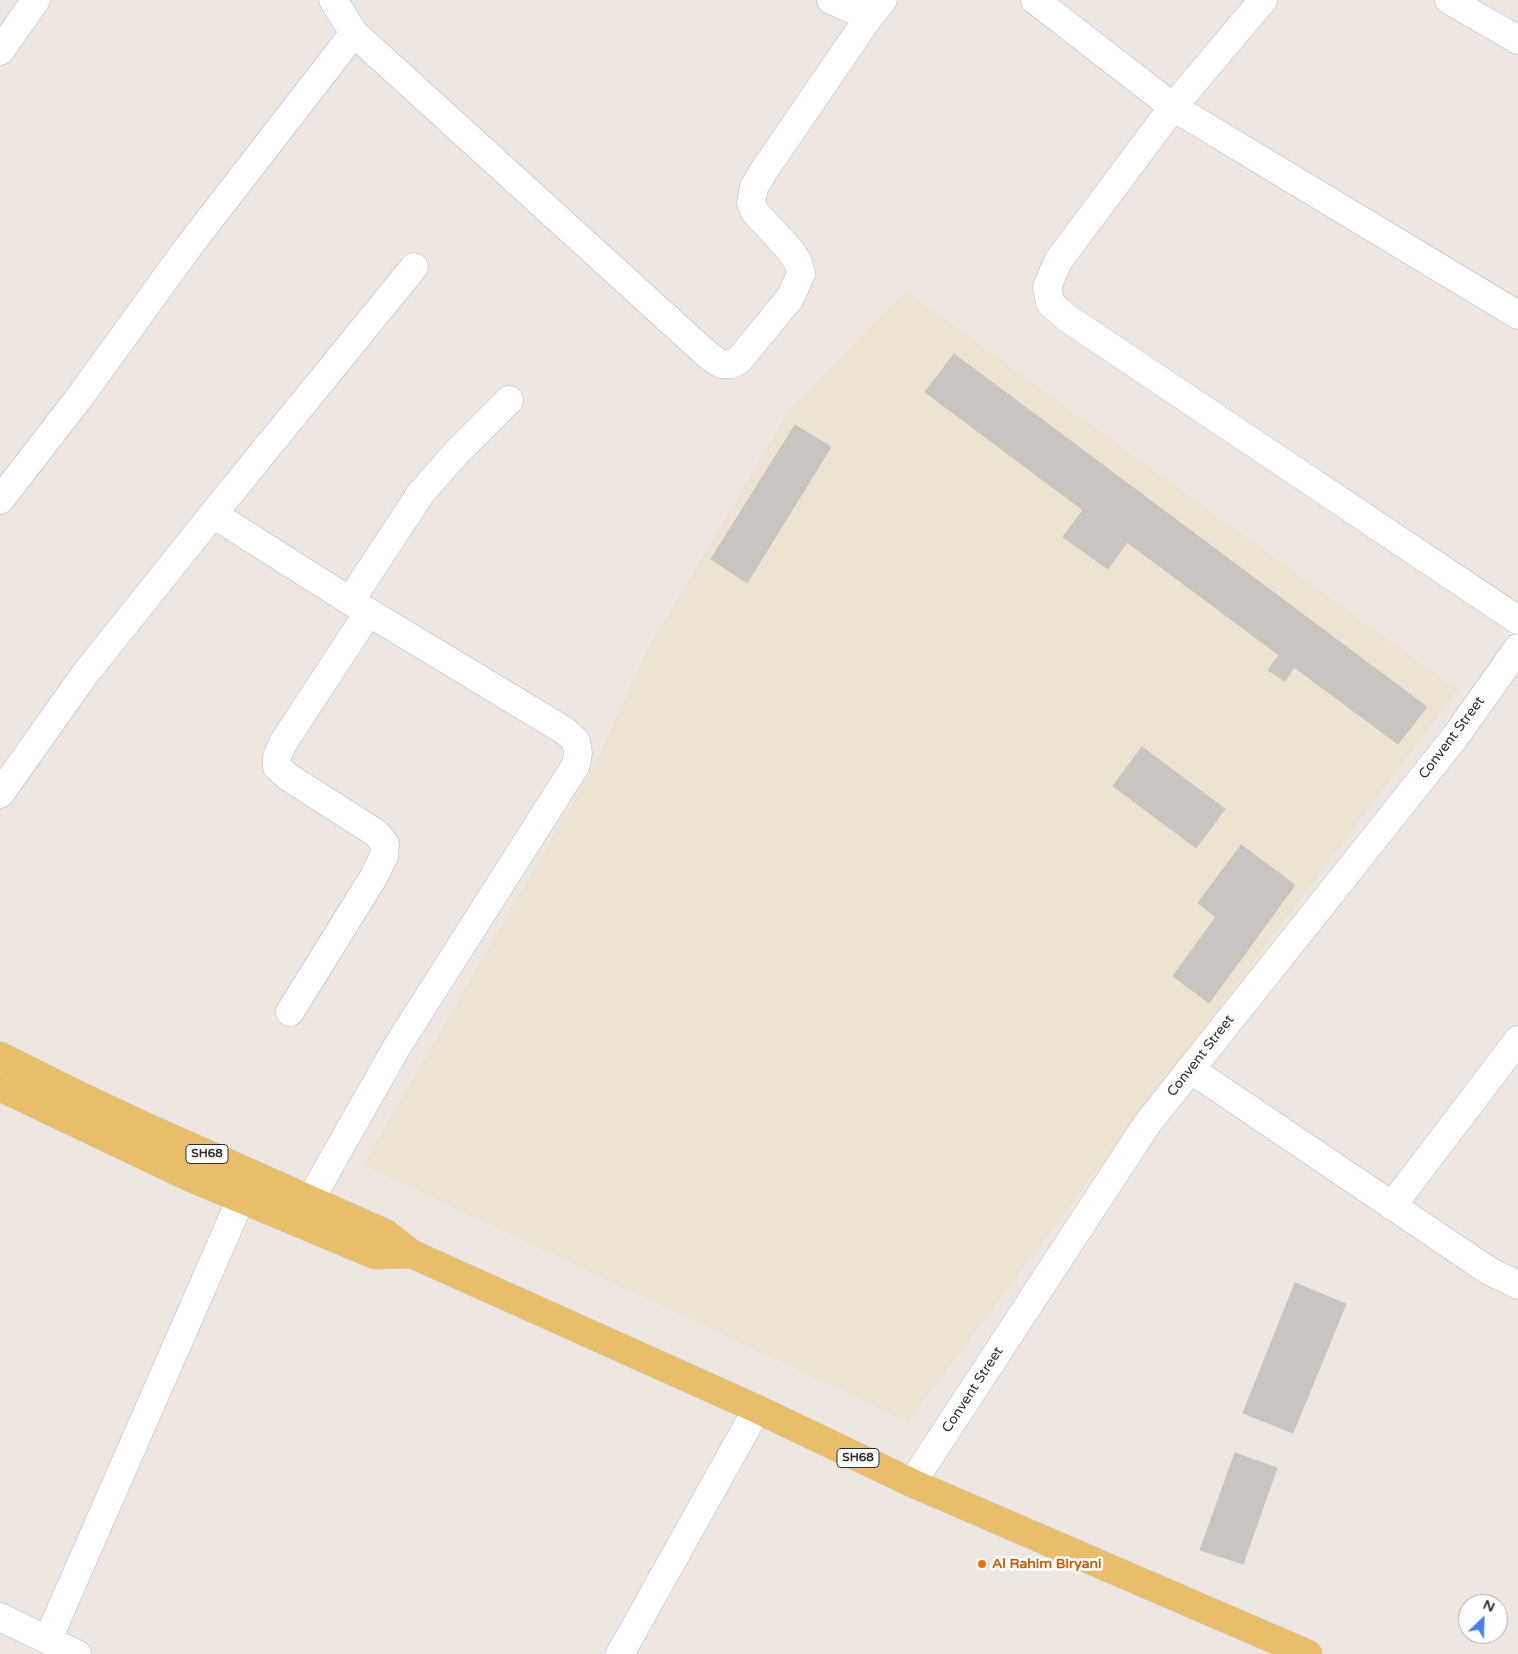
<!DOCTYPE html>
<style>
body{margin:0}
#map{position:relative;width:1518px;height:1654px;overflow:hidden;background:#eee7e1;font-family:"Varela Round",sans-serif}
canvas{display:block}
.north{position:absolute;left:1458px;top:1594px;width:50px;height:50px;box-sizing:border-box;background:#fff;border:1px solid #ababab;border-radius:50%;rotate:24deg;font-size:14px;font-weight:700;line-height:20px;text-align:center;color:#2d2d2d}
.north::after{content:'';display:block;margin:auto;width:18px;height:22px;background:#4b7cf0;clip-path:polygon(50% 0,100% 100%,50% 72%,0 100%)}
</style>
<div id="map">
<canvas width="1518" height="1654"></canvas>
<div class="north">N</div>
</div>
<script>
const c = document.querySelector('canvas').getContext('2d');
c.lineJoin = 'round';
function fill(path, color) { c.fillStyle = color; c.fill(path, 'evenodd'); }
const poly = rows => new Path2D(rows.map(r => 'M' + r).join(''));
function stroke(path, color, width, dash) { c.strokeStyle = color; c.lineWidth = width; c.lineCap = dash ? 'butt' : 'round'; c.setLineDash(dash || []); c.stroke(path); }
function label(font, color, halo, rows, align = 'center') {
  c.font = font + ' "Varela Round",sans-serif'; c.lineWidth = 5; c.setLineDash([]); c.textBaseline = 'middle'; c.strokeStyle = halo; c.fillStyle = color; for (const [text, x, y, turn = 0] of rows) {
    c.save(); c.translate(x, y); c.rotate((+turn || 0) * Math.PI / 180); c.textAlign = isNaN(turn) ? turn : align; if (halo) c.strokeText(text, 0, 0); c.fillText(text, 0, 0); c.restore();
  }
}
fill(poly([
 [906,291,1458,690,908,1422,363,1165,595,764,646,652,790,409]
]), '#eee2d2');
const building = poly([
 [954,354,1427,707,1398,744,1294,667,1285,681,1268,670,1279,655,1127,542,1108,569,1063,537,1083,510,925,392,954,354],
 [795,425,831,447,747,583,711,559,795,425],
 [1142,747,1225,809,1196,848,1113,786,1142,747],
 [1241,845,1295,885,1209,1003,1173,976,1216,917,1198,903,1241,845],
 [1295,1283,1346,1304,1293,1433,1243,1413,1295,1283],
 [1235,1453,1277,1468,1243,1564,1200,1550,1235,1453]
]);
fill(building, '#c9c4c0');
stroke(building, '#c9c2ba', 1);
const minor = poly([
 [333,0,354,33,710,357,721,364,732,364,739,360,790,298,801,274,798,262,790,250,755,212,751,203,754,187,763,172,869,17,883,0],
 [831,0,869,17],
 [1035,0,1173,107,1263,0],
 [1449,0,1518,40],
 [0,51,36,0],
 [1518,315,1173,107,1058,261,1047,287,1050,303,1067,318,1518,620],
 [0,500,79,398,189,246,354,33],
 [213,514,350,601,565,731,576,741,578,753,576,765,398,1045,310,1200],
 [350,601,421,493,459,450,509,400],
 [0,794,85,674,213,514,414,267],
 [290,1012,373,878,384,856,385,844,376,833,288,777,277,767,277,757,283,743,368,613],
 [1190,1069,1489,1271,1518,1285],
 [1392,1206,1518,1040],
 [912,1483,1147,1124,1455,737,1518,648],
 [0,1617,77,1654],
 [48,1639,241,1199],
 [620,1654,757,1409]
]);
const major = poly([
 [0,1056,72,1092,144,1126,385,1233,412,1254,757,1409,912,1483,1308,1654],
 [0,1087,189,1177,375,1255,412,1254]
]);
stroke(minor, '#b4b7bf', 29);
stroke(major, '#c8c8c8', 29);
stroke(minor, '#fff', 28);
stroke(major, '#e9be6a', 28);
for (const [x, y, r, color] of [
 [982,1564,5,"#e8710a"]
]) { const dot = new Path2D(); dot.arc(x, y, r, 0, 2 * Math.PI); c.fillStyle = color; c.fill(dot); stroke(dot, '#fff', 2); }
for (const [x, y, w] of [
 [207,1154,42],
 [858,1458,42]
]) { const box = new Path2D(); box.roundRect(x - w / 2, y - 9.5, w, 19, 4); c.fillStyle = '#fff'; c.fill(box); stroke(box, '#2d2d2d', 1); }
label('bold 12px', '#2d2d2d', null, [
 ["SH68",207,1154],
 ["SH68",858,1458]
]);
label('14px', '#2d2d2d', '#fff', [
 ["Convent Street",1452,738,-53],
 ["Convent Street",1201,1056,-52],
 ["Convent Street",973,1390,-57]
]);
label('bold 14px', '#c56008', '#fff', [
 ["Al Rahim Biryani",992,1564]
], 'left');
</script>
